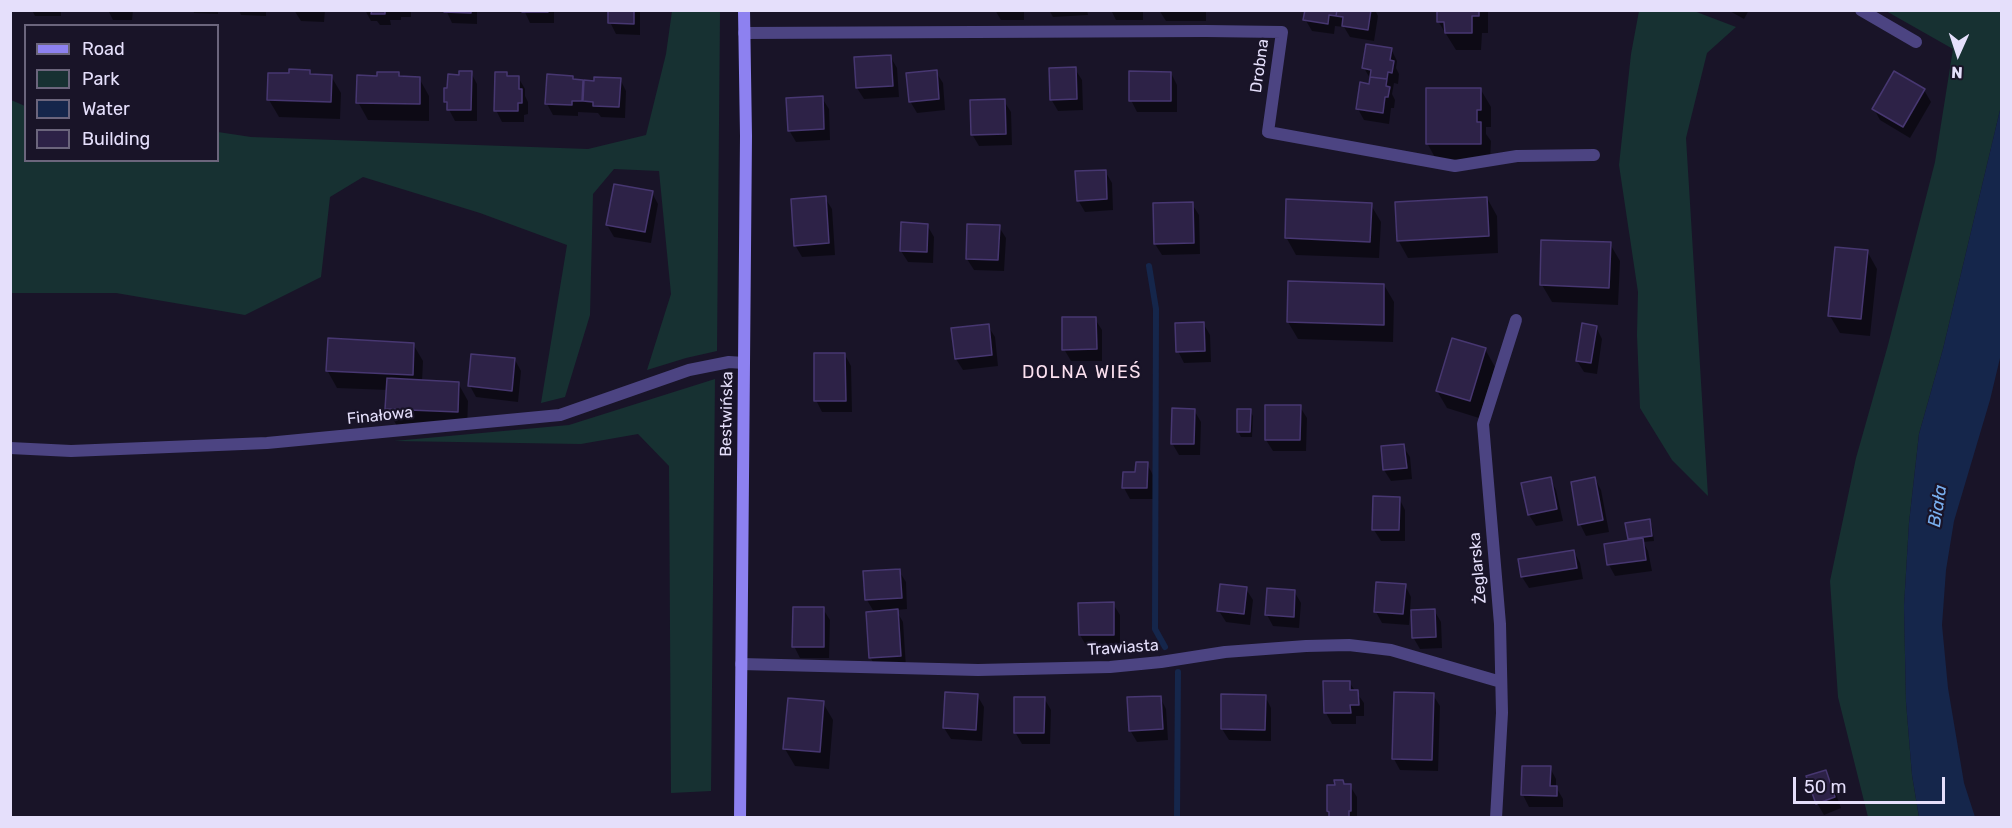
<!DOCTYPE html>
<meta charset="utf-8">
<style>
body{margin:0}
#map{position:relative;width:2012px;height:828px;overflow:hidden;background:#191428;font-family:Rubik,sans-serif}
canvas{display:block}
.frame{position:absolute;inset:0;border:12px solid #e5dffb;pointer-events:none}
.legend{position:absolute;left:24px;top:24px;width:195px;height:138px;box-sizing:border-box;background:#191428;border:2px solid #6b657c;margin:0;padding:8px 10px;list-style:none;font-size:18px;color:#e5dffb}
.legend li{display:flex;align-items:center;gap:12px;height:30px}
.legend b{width:30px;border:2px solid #6b657c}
.north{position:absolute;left:1928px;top:24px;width:60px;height:60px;-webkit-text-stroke:4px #191428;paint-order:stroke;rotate:183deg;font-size:16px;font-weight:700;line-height:24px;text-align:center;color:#e5dffb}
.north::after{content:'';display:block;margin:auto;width:21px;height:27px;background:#e5dffb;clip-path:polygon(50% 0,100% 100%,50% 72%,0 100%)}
.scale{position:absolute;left:1793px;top:777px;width:152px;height:27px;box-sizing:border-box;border:3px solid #e5dffb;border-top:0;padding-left:8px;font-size:18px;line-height:21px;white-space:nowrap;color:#e5dffb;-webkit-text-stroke:4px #191428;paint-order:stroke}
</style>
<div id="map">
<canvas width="2012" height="828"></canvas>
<div class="frame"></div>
<ul class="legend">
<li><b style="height:8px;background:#8d81f0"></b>Road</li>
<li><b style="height:16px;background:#173132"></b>Park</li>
<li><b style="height:16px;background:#15264b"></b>Water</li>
<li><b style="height:16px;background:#2d2247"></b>Building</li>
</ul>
<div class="north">N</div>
<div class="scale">50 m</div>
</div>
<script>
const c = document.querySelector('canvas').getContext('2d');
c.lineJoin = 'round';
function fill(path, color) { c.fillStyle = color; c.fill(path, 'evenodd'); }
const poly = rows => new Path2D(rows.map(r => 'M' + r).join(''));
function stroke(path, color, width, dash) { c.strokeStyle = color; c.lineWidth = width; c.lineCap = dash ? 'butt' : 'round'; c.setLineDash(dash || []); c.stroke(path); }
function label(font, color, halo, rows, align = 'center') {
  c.font = font + ' Rubik,sans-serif'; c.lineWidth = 4.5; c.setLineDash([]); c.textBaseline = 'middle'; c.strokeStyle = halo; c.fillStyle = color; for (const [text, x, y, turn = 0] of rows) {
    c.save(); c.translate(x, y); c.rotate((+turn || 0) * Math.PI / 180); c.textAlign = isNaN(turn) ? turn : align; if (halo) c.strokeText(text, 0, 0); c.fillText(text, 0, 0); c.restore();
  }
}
fill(poly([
 [672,11,720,11,717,351,686,358,647,370,671,294,659,171,614,169,593,194,590,315,565,397,541,403,567,245,480,213,363,177,330,197,321,277,245,315,116,293,11,293,11,100,25,106,26,160,218,160,218,132,251,137,588,149,646,135,666,54],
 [1639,11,1694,11,1736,27,1707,53,1686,138,1708,496,1672,460,1640,408,1637,335,1638,292,1619,165,1631,54],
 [1886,11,2001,11,2001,106,1943,349,1919,434,1909,523,1904,606,1906,702,1912,775,1919,817,1868,817,1838,697,1830,581,1856,458,1888,345,1935,162,1953,49],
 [715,379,711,791,671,793,669,466,638,434,581,444,394,441,569,425]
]), '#173132');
fill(poly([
 [2001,106,2001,354,1990,400,1954,521,1946,570,1942,625,1948,688,1964,783,1975,817,1919,817,1912,775,1906,702,1904,606,1909,523,1919,434,1943,349]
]), '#15264b');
fill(poly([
 [32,10,61,10,61,16,35,16],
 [108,10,133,10,132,20,113,20],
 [193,10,218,10,218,14,194,13],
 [266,10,266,16,241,15,239,10],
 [294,10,325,10,324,22,301,21],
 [365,10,411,10,411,17,401,17,401,20,390,20,391,25,380,25,377,21,371,21],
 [446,10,477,10,477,24,452,23],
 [524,10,554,10,554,23,530,23],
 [610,10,640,10,640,35,616,34,610,22],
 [995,10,1024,10,1024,20,1001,20],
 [1049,10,1087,10,1088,15,1053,17],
 [1111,10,1143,10,1143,20,1116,20],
 [1159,10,1206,10,1206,21,1166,21],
 [1306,10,1375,10,1378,16,1374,41,1350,37,1344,27,1335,26,1334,34,1312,31,1305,19],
 [1438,10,1488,10,1488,33,1482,33,1481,50,1456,50,1438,21],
 [1728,10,1749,10,1744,19],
 [1391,49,1397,61,1396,68,1399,74,1398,84,1394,83,1392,94,1395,100,1394,108,1391,108,1389,124,1364,120,1358,109,1371,80,1364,68],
 [890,56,897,68,899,97,864,99,857,88],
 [1075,69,1082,80,1083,110,1058,111,1051,99],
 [309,71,312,76,331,76,341,93,340,119,279,117,269,100,290,75],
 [936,72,943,83,945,110,917,113,910,101],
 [398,73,400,78,419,78,429,96,429,121,368,120,358,102,379,77],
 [471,73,477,84,477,121,455,121,445,102,449,89,461,76],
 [1171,73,1177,85,1177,112,1137,112,1131,100],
 [507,74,509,77,518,77,525,89,525,96,528,102,528,114,524,115,524,122,502,122,496,110],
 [573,77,575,81,595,82,620,79,626,91,625,118,601,117,598,113,578,112,578,116,553,115,547,104],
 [1481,90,1491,107,1491,127,1486,127,1486,134,1491,141,1490,161,1437,161,1427,143],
 [1924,90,1931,102,1910,138,1880,120,1874,109],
 [822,98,829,109,830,140,796,142,789,130],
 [1004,101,1011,112,1012,145,979,146,972,134],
 [1105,171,1112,183,1113,210,1085,212,1078,200],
 [652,193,658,204,651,243,614,237,607,225],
 [825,198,832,209,835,255,802,257,795,245],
 [1487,198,1497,216,1498,253,1408,258,1398,240],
 [1192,204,1199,215,1200,254,1162,255,1155,244],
 [1371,205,1381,222,1379,258,1296,255,1286,237],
 [927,225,934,237,933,263,908,262,901,251],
 [999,227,1006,238,1004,271,974,270,967,259],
 [1610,244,1620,261,1618,305,1552,302,1542,285],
 [1867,251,1877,269,1870,336,1840,333,1830,316],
 [1384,285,1394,302,1393,342,1298,339,1288,322],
 [1095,319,1102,330,1102,361,1071,361,1064,349],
 [1203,323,1210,335,1211,362,1184,363,1178,351],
 [988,326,995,337,998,366,963,370,956,359],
 [1596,327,1602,339,1597,374,1584,372,1577,361],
 [413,344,423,361,422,382,458,383,468,401,467,429,397,426,387,408,388,390,337,388,327,370],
 [1485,349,1495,367,1479,418,1447,408,1437,391],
 [845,355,851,366,852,412,822,412,816,400],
 [515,360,521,371,518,402,476,397,470,386],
 [1300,407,1307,418,1306,451,1273,451,1266,440],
 [1194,410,1201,422,1200,455,1179,455,1172,443],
 [1250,411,1253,416,1252,437,1241,437,1238,431],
 [1403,446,1410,457,1412,479,1391,481,1384,470],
 [1147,464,1153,475,1153,499,1130,499,1124,488],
 [1550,478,1556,490,1563,521,1536,526,1529,515,1523,484],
 [1595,479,1601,490,1609,532,1586,536,1580,524],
 [1399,498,1405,510,1405,541,1381,541,1374,530],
 [1649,521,1652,526,1654,541,1643,542,1648,551,1652,571,1615,576,1609,565,1606,545,1631,541,1629,539],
 [1574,552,1580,563,1583,579,1529,588,1522,577,1519,561],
 [899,571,906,582,907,609,896,610,903,622,906,667,877,669,870,657,874,612,867,600,865,573],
 [1405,585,1411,597,1410,611,1434,610,1441,622,1442,648,1420,649,1413,637,1412,614,1410,614,1409,625,1382,623,1376,612],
 [1246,589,1253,600,1250,625,1226,622,1219,611],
 [1294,591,1301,603,1299,628,1273,626,1267,615],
 [1080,604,1113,604,1120,615,1120,646,1087,647,1080,635],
 [823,609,830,620,829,658,800,658,794,646],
 [1349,682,1364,703,1364,716,1356,716,1356,724,1332,724,1326,713],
 [977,695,984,707,982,741,951,739,944,728],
 [1433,695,1440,706,1438,771,1400,770,1394,759],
 [1265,696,1271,708,1271,741,1229,740,1222,729],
 [1160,697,1166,709,1168,740,1137,742,1130,730],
 [1044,698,1051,710,1050,744,1022,744,1015,732],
 [823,703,833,720,829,769,795,766,785,749],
 [1550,768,1556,779,1556,787,1563,799,1563,807,1529,807,1523,795],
 [1825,772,1832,783,1841,808,1824,815,1817,803],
 [1343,782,1345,786,1350,786,1357,797,1357,818,1330,818,1336,786]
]), '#0007');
stroke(poly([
 [1149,266,1156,309,1155,629,1165,647],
 [1177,818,1178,672]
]), '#15264b', 6);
const building = poly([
 [372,10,385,10,385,14,371,14,372,10],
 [444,10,471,10,471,13,444,12,444,10],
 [522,10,548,10,548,12,522,12,522,10],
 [608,10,634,10,634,24,608,23,608,10],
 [1305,10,1337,10,1336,16,1329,15,1328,24,1303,20,1305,10],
 [1337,10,1371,10,1368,30,1342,26,1343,17,1336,16,1337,10],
 [1437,10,1479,10,1479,16,1472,16,1472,33,1445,33,1444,22,1437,22,1437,10],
 [1366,44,1392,48,1390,60,1394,61,1392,73,1388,72,1387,79,1370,77,1371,70,1362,68,1366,44],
 [891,55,893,86,856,88,854,57,891,55],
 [1076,67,1077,99,1050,100,1049,68,1076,67],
 [289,69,310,70,310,74,332,75,331,102,267,100,268,73,289,73,289,69],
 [937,70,939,99,909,102,906,73,937,70],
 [459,71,472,71,471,110,447,110,447,102,444,102,444,88,447,88,448,74,459,75,459,71],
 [1129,71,1171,72,1171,101,1129,101,1129,71],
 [1894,71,1925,89,1903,127,1872,109,1894,71],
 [377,72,399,72,399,76,420,77,420,104,356,103,357,75,377,76,377,72],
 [495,72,507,72,507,76,519,76,519,89,522,89,522,103,518,103,518,111,494,111,495,72],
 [547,74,573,76,573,79,583,80,582,101,572,101,572,105,545,104,547,74],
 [594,77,621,78,619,107,593,106,593,102,583,101,584,80,594,81,594,77],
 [1370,77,1387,79,1386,86,1390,87,1388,97,1385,97,1383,113,1356,109,1360,82,1369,84,1370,77],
 [1426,88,1481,88,1481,110,1477,110,1477,122,1481,122,1481,144,1426,144,1426,88],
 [823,96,824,129,788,131,786,98,823,96],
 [1005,99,1006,134,971,135,970,100,1005,99],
 [1106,170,1107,199,1077,201,1075,171,1106,170],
 [614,184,653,191,645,232,606,225,614,184],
 [826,196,829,243,794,246,791,199,826,196],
 [1487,197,1489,236,1397,241,1395,202,1487,197],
 [1286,199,1372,203,1370,242,1285,238,1286,199],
 [1193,202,1194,243,1154,244,1153,203,1193,202],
 [901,222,928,224,927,252,900,251,901,222],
 [967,224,1000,225,998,260,966,259,967,224],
 [1541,240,1611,242,1609,288,1540,285,1541,240],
 [1835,247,1868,250,1861,319,1828,316,1835,247],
 [1288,281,1384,284,1384,325,1287,322,1288,281],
 [1062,317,1096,317,1097,349,1062,350,1062,317],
 [1204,322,1205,351,1176,352,1175,323,1204,322],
 [1582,323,1597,326,1591,363,1576,361,1582,323],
 [989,324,992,355,955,359,951,328,989,324],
 [328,338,414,343,413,375,326,371,328,338],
 [1452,338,1486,348,1470,401,1436,391,1452,338],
 [814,353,845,353,846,401,814,401,814,353],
 [471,354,515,358,512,391,468,386,471,354],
 [387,378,459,382,458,412,385,409,387,378],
 [1265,405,1301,405,1300,440,1265,440,1265,405],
 [1172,408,1195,409,1194,444,1171,444,1172,408],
 [1237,409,1251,409,1250,432,1237,432,1237,409],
 [1404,444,1407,468,1383,470,1381,446,1404,444],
 [1136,462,1148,462,1147,488,1122,488,1123,472,1135,472,1136,462],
 [1551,477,1557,509,1528,515,1521,483,1551,477],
 [1595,477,1603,520,1578,525,1571,482,1595,477],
 [1373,496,1400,497,1399,530,1372,530,1373,496],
 [1650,519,1652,536,1628,539,1625,523,1650,519],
 [1643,538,1646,560,1607,565,1604,544,1643,538],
 [1574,550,1577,568,1521,577,1518,559,1574,550],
 [900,569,902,598,865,600,863,571,900,569],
 [1376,582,1406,584,1403,614,1374,612,1376,582],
 [1220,584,1247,587,1244,614,1217,611,1220,584],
 [1267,588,1295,590,1294,617,1265,615,1267,588],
 [1114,602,1114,635,1079,635,1078,603,1114,602],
 [793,607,824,607,824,647,792,647,793,607],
 [898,609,901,656,869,658,866,612,898,609],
 [1435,609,1436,637,1412,638,1411,610,1435,609],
 [1323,681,1350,681,1350,690,1358,690,1359,705,1350,705,1351,713,1324,713,1323,681],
 [945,692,978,694,976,730,943,728,945,692],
 [1394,692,1434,693,1432,760,1392,759,1394,692],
 [1221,694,1266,695,1265,730,1221,729,1221,694],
 [1161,696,1163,729,1129,731,1127,697,1161,696],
 [1014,697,1045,697,1044,733,1014,733,1014,697],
 [788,698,824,701,820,752,783,749,788,698],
 [1522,766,1551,766,1550,786,1557,786,1557,796,1521,795,1522,766],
 [1826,770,1835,797,1816,804,1806,776,1826,770],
 [1334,780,1343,780,1344,784,1351,784,1351,811,1349,811,1349,818,1329,818,1329,812,1327,811,1327,785,1335,785,1334,780]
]);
fill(building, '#2d2247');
stroke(building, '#473771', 1.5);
stroke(poly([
 [1861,10,1916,42],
 [744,33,1206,31,1282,32,1268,132,1455,166,1517,156,1594,155],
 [10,448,71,451,267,443,560,415,689,370,729,362,744,363],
 [741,664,978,670,1110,667,1161,662,1225,652,1306,646,1349,645,1391,650,1501,682],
 [1496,818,1502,713,1500,624,1483,424,1516,320]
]), '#4c4482', 12);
stroke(poly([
 [740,818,746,136,744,10]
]), '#8d81f0', 12);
label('16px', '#e5dffb', '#191428', [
 ["Drobna",1260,66,-82],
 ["Bestwińska",727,414,-89],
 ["Finałowa",380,416,-6],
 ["Żeglarska",1478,568,-95],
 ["Trawiasta",1123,648,-4]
]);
c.letterSpacing = '1.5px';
label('18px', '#fce1f0', '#191428', [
 ["DOLNA WIEŚ",1082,373]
]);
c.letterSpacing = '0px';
label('italic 18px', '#79afef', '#191428', [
 ["Biała",1938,506,-81]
]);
</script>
